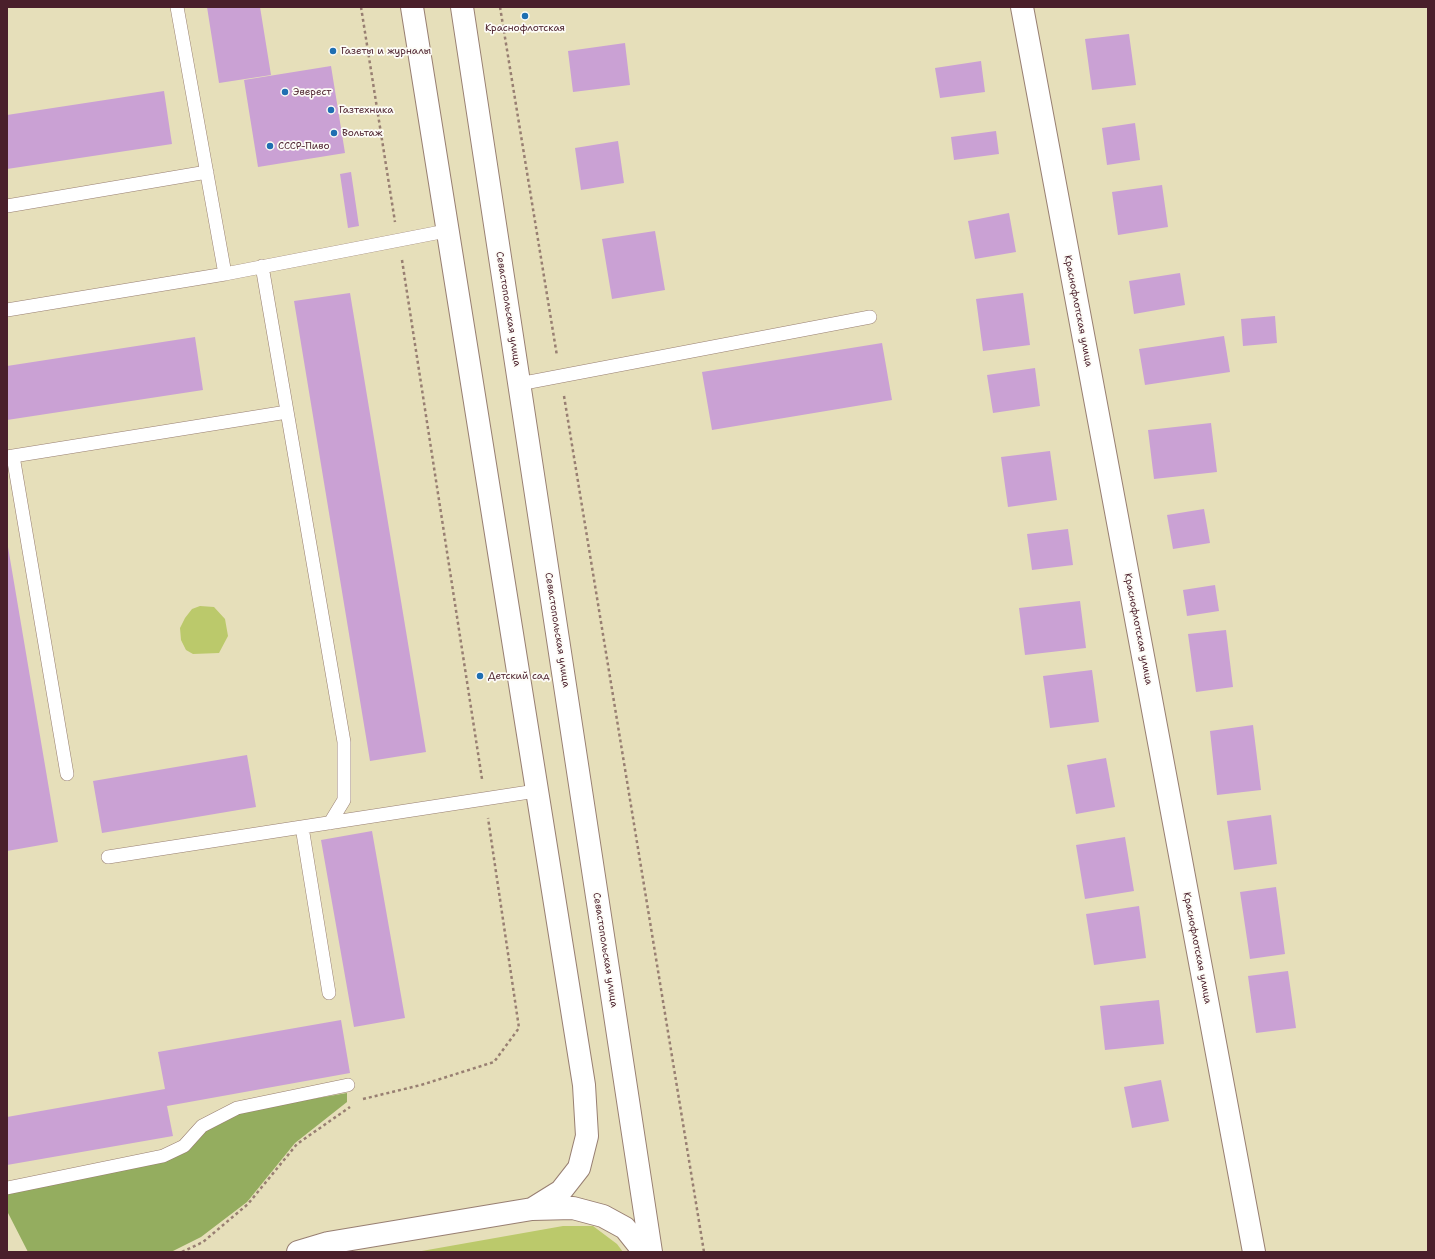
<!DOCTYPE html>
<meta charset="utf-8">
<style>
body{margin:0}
#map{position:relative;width:1435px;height:1259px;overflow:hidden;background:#e6dfba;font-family:"Shantell Sans",sans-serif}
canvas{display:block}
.frame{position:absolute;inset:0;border:8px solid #4a1f2b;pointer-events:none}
</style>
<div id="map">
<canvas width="1435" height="1259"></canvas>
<div class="frame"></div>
</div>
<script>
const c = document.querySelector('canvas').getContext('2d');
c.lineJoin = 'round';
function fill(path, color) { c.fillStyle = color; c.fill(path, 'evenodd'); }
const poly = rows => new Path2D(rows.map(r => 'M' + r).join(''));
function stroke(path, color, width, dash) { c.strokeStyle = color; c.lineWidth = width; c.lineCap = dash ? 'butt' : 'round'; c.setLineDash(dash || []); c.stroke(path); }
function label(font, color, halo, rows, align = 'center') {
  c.font = font + ' "Shantell Sans",sans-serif'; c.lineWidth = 3.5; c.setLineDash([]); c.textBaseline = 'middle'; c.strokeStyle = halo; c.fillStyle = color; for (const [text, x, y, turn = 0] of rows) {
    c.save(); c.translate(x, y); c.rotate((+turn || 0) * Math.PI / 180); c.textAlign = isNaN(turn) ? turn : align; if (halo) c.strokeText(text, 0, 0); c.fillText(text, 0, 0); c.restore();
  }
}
fill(poly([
 [200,606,214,607,225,619,228,636,219,653,193,654,186,650,181,640,180,628,185,618,192,609],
 [563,1226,593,1226,617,1244,623,1252,416,1252]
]), '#bbc96b');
fill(poly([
 [347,1093,347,1102,295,1143,247,1202,201,1237,171,1252,28,1252,7,1211,7,1193,167,1161,206,1128,242,1111]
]), '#94ad5f');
fill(poly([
 [207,7,260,7,271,75,219,83],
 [1129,34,1136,85,1092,90,1085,39],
 [625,43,630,85,573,92,568,51],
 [981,61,985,92,940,98,935,68],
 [331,66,345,153,258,167,244,80],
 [164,91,172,144,7,169,7,115],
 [1135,123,1140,160,1107,165,1102,128],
 [996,131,999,154,954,160,951,137],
 [618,141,624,183,581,190,575,148],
 [351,172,359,226,348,228,340,174],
 [1162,185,1168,227,1118,235,1112,192],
 [1009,213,1016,252,975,259,968,221],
 [655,231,665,290,612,299,602,239],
 [1180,273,1185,305,1134,314,1129,281],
 [350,293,426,752,370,761,294,301],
 [1023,293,1030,345,983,351,976,299],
 [1275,316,1277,343,1243,346,1241,319],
 [1224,336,1230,372,1145,385,1139,349],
 [195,337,203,390,7,420,7,366],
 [882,343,892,400,712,430,702,372],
 [1035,368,1040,406,993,413,987,375],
 [1211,423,1217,472,1154,479,1148,430],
 [1050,451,1057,500,1008,507,1001,457],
 [1204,509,1210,543,1173,549,1167,515],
 [1068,529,1073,565,1032,570,1027,534],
 [8,547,58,842,7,851,7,548],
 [1215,585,1219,611,1187,616,1183,590],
 [1080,601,1086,648,1025,655,1019,608],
 [1226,630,1233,687,1196,692,1188,634],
 [1092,670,1099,722,1050,728,1043,676],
 [1253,725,1261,790,1217,795,1210,731],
 [247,755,256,807,102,833,93,781],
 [1106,758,1115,807,1076,814,1067,765],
 [1271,815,1277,864,1234,870,1227,821],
 [372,831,405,1018,354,1027,321,840],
 [1125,837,1134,891,1085,899,1076,845],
 [1276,887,1285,954,1250,959,1240,892],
 [1139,906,1146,958,1094,965,1086,914],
 [1288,971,1296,1028,1256,1033,1248,976],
 [1159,1000,1164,1044,1105,1050,1100,1006],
 [341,1020,350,1073,167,1106,173,1136,7,1165,7,1117,165,1089,158,1052],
 [1161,1080,1169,1121,1132,1128,1124,1087]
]), '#caa1d4');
const service = poly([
 [177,7,225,274],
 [7,206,207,172],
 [262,266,344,742,344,800,330,823],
 [7,310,225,274,446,231],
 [519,384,870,317],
 [13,456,67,774],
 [7,457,287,412],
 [108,857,302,827],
 [329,993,302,827,536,791],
 [7,1188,163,1156,184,1146,202,1126,237,1108,348,1085]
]);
const minor = poly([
 [1022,7,1254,1252]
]);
const tertiary = poly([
 [412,7,584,1085,587,1136,579,1168,561,1191,532,1209],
 [462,7,651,1252],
 [298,1252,328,1243,532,1209,573,1208,603,1216,625,1228,644,1252]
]);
stroke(service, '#987f72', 14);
stroke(minor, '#987f72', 24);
stroke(tertiary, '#987f72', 24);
stroke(poly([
 [361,7,395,222],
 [500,7,557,356],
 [402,260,482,779],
 [564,396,704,1252],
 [363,1099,421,1085,494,1062,519,1028,488,818],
 [182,1252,203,1242,248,1204,297,1144,350,1107]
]), '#987f72', 2.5, [3, 3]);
stroke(service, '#fff', 13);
stroke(minor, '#fff', 22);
stroke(tertiary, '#fff', 22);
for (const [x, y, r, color] of [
 [525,16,4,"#1f6fb2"],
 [333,51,4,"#1f6fb2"],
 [285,92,4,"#1f6fb2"],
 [331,110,4,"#1f6fb2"],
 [334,133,4,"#1f6fb2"],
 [270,146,4,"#1f6fb2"],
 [480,676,4,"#1f6fb2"]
]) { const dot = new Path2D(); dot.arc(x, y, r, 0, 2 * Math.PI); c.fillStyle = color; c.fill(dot); stroke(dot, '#fdfcf7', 1.5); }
label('10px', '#4a1f2b', '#fdfcf7', [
 ["Краснофлотская",525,28,"center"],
 ["Газеты и журналы",341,51],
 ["Эверест",293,92],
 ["Газтехника",339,110],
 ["Вольтаж",342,133],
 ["СССР-Пиво",278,146],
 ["Детский сад",488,676]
], 'left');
label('10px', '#4a1f2b', '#fdfcf7', [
 ["Севастопольская улица",508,309,81],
 ["Краснофлотская улица",1078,311,79],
 ["Краснофлотская улица",1138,629,79],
 ["Севастопольская улица",557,630,81],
 ["Краснофлотская улица",1197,948,79],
 ["Севастопольская улица",605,950,81]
]);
</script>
